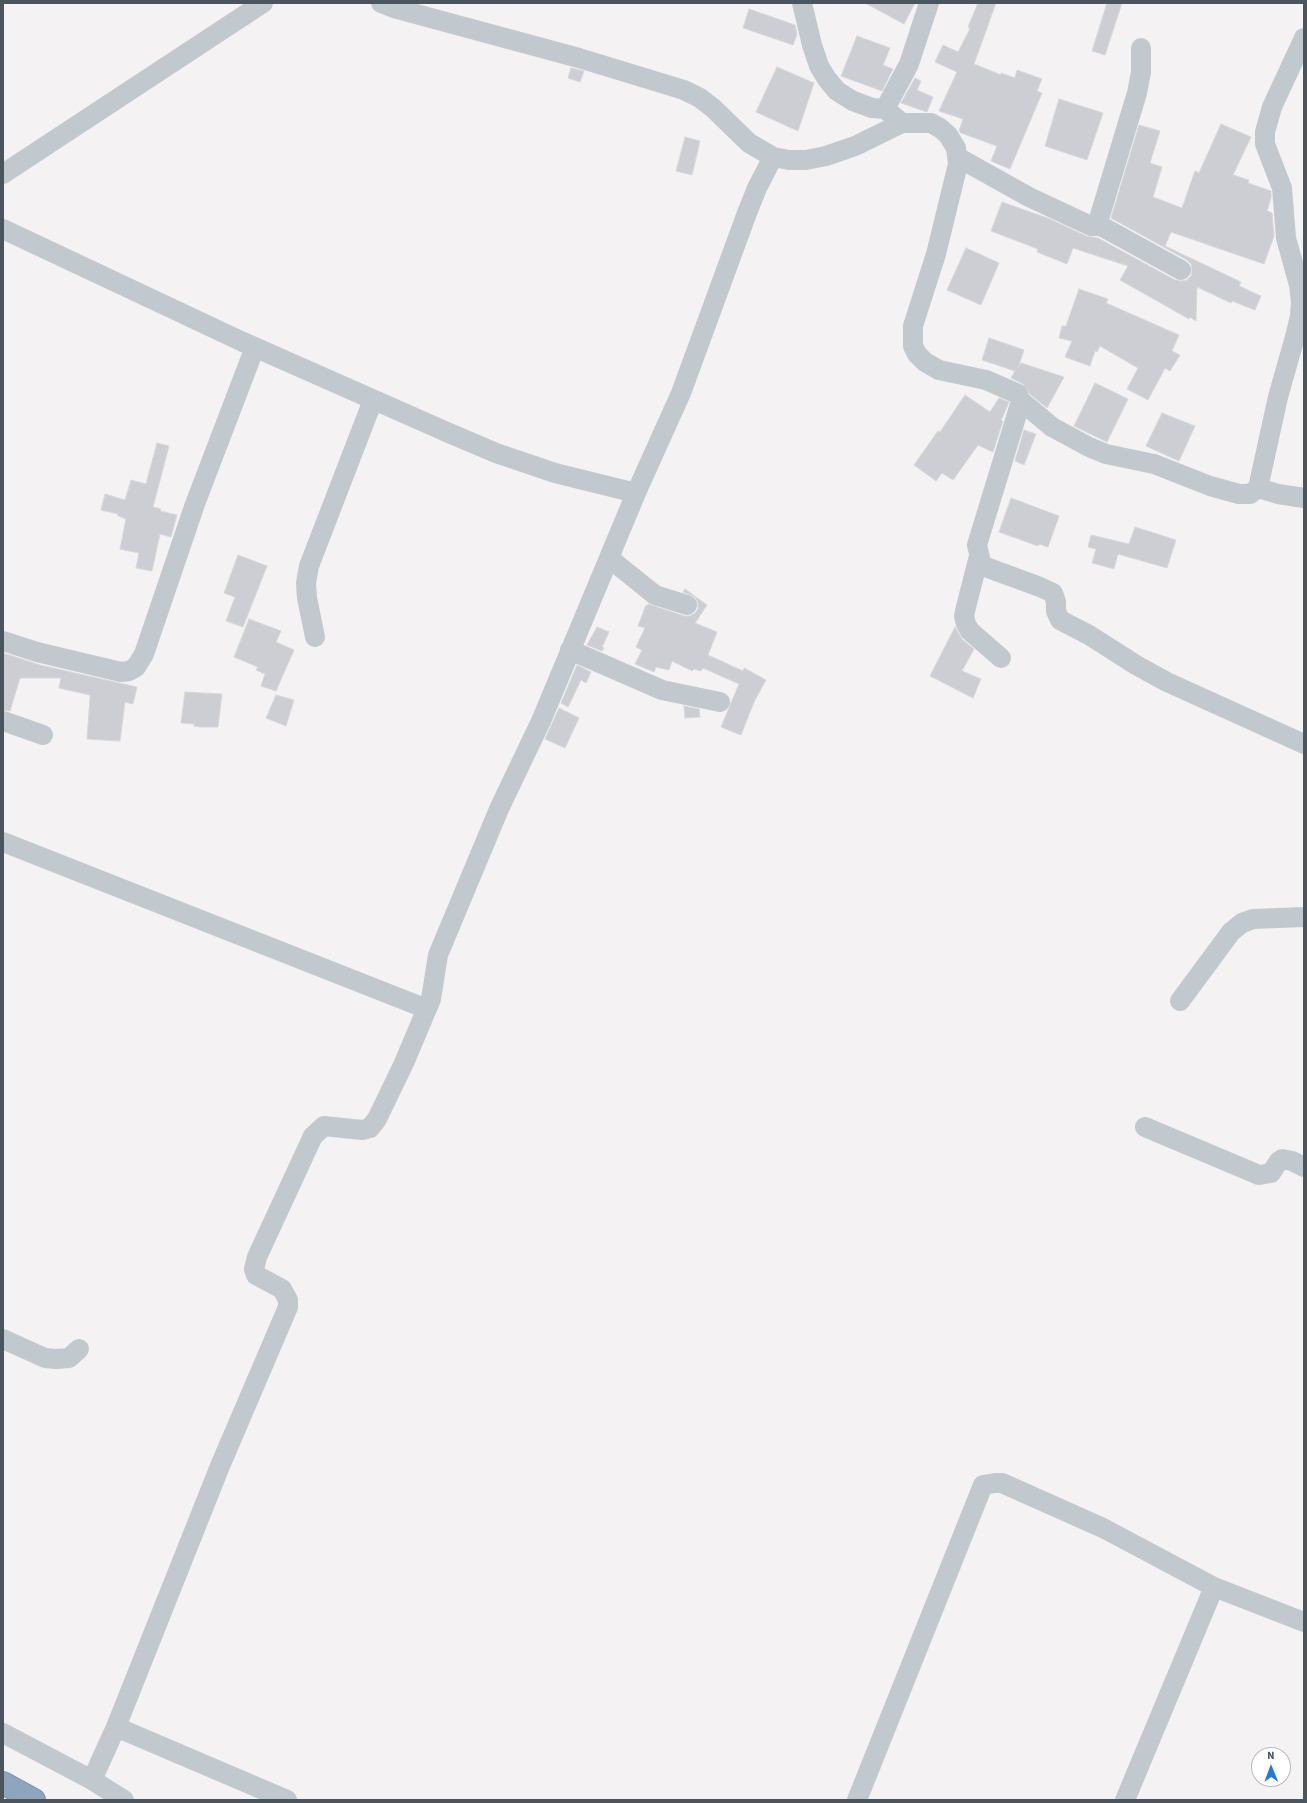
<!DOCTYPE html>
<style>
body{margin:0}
#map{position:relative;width:1307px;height:1803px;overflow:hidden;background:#f4f2f2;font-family:"Source Sans 3",sans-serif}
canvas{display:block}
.frame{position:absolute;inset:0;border:4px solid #4a555e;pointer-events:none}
.north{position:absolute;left:1251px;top:1747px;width:40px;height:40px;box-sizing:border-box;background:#fff;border:1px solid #b7bbbf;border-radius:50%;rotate:359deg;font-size:11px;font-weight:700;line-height:16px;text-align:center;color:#4a555e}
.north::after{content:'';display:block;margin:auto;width:14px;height:18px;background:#2577da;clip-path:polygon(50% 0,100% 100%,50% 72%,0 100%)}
</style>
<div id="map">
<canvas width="1307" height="1803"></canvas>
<div class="frame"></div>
<div class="north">N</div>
</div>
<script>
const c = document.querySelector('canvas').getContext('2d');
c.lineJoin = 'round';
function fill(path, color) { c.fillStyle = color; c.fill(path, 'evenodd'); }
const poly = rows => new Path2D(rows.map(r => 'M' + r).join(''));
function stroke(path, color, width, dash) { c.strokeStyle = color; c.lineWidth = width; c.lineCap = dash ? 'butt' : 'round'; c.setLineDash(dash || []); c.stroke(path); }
const building = poly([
 [865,3,915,3,904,24,865,3],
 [978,3,996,3,974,64,1001,75,1001,73,1015,78,1017,70,1042,79,1037,91,1042,93,1010,169,991,161,997,146,961,133,959,131,963,119,939,111,957,72,935,62,943,45,958,52,970,29,968,27,978,3],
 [1107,3,1122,3,1105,55,1092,51,1107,3],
 [749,9,795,25,797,34,793,45,743,28,749,9],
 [857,36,890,48,883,65,893,69,882,91,841,76,857,36],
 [777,67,814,83,798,131,756,112,777,67],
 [571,68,584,71,580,82,568,78,571,68],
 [915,78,921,81,917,90,933,97,927,112,901,103,915,78],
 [1059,99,1103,113,1087,160,1045,146,1059,99],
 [1221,124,1251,137,1233,175,1249,180,1248,183,1271,191,1271,198,1267,211,1272,213,1274,236,1264,264,1171,232,1165,246,1241,282,1239,286,1261,296,1255,310,1232,301,1231,303,1197,287,1196,321,1190,317,1189,319,1120,280,1128,266,1073,248,1067,264,1037,252,1038,249,991,231,1002,202,1050,219,1086,236,1098,238,1175,280,1181,281,1187,280,1191,276,1192,270,1191,264,1187,260,1111,218,1139,125,1160,131,1150,163,1162,167,1153,197,1182,208,1195,171,1199,173,1221,124],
 [685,137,700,141,692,175,676,171,685,137],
 [966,248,999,263,981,305,947,290,966,248],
 [1079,289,1108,299,1106,303,1179,335,1172,351,1180,355,1170,371,1165,368,1148,400,1127,389,1138,368,1100,346,1097,352,1095,351,1090,366,1065,357,1072,341,1059,338,1062,326,1066,326,1079,289],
 [989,338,1024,350,1018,368,1021,363,1064,377,1047,408,1030,394,1023,384,1011,378,1015,371,982,360,989,338],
 [1095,383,1128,399,1107,442,1074,426,1095,383],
 [965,395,990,412,999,398,1009,402,1001,421,1003,421,993,452,978,445,953,480,942,473,936,481,914,465,938,431,940,432,965,395],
 [1162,413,1195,426,1179,461,1146,446,1162,413],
 [1024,430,1036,434,1024,465,1015,461,1024,430],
 [157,443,169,446,153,507,161,509,160,511,177,515,171,537,160,534,152,571,136,568,139,553,120,549,126,519,118,516,118,514,101,510,105,494,125,500,131,480,146,484,157,443],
 [1011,498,1059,516,1048,547,1039,544,1038,546,999,532,1011,498],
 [1135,527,1176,540,1167,568,1118,554,1114,569,1092,563,1096,549,1088,547,1091,535,1129,544,1135,527],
 [238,555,267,566,243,627,226,621,235,597,224,593,238,555],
 [685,589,707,605,695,623,717,632,708,655,743,671,744,668,766,680,754,702,741,735,721,727,739,684,703,668,701,671,694,669,692,671,672,661,669,670,656,667,654,672,635,664,642,650,636,647,645,628,638,626,646,605,647,606,648,604,684,616,690,616,695,613,698,609,698,603,695,597,683,592,685,589],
 [249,619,281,631,276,642,294,650,276,691,261,686,265,674,256,670,258,667,234,657,249,619],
 [597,627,609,632,602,647,604,648,602,651,587,645,597,627],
 [955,627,962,639,974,649,962,671,981,679,973,698,930,676,955,627],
 [3,653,40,665,137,687,133,704,125,702,120,741,87,739,90,697,90,695,59,688,61,678,20,678,10,711,3,710,3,653],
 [577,665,591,672,586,683,581,680,568,707,561,703,577,665],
 [185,692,222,694,218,727,200,727,194,726,194,724,181,723,185,692],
 [276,695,294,700,286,726,266,718,276,695],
 [684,706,699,709,700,717,685,718,684,706],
 [559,708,579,718,565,748,545,739,559,708]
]);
fill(building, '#ccced4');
stroke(building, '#d6d8dc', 1);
const highway = poly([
 [3,1783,34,1800]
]);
stroke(highway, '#7890a9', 24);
stroke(poly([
 [381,3,394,8,579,58,684,90,700,98,713,108,749,143,773,157,789,160,806,160,826,156,855,146,902,123,931,123,940,128,948,135,956,148,958,164,936,254,913,326,913,346,917,354,925,362,939,370,986,380,1018,394,1021,401,1052,427,1089,447,1106,454,1154,464,1210,486,1239,494,1250,494,1258,488,1278,494,1304,498],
 [802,3,812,45,819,66,827,79,837,91,853,101,872,108,885,109,902,123],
 [885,109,909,64,929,3],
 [959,158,1029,197,1091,226,1101,226,1098,222,1137,93,1141,72,1141,48],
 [3,174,263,3],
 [1101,226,1181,270],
 [3,229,243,342,449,433,496,453,555,473,636,493],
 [1021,401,977,545,981,562,983,566,1040,587,1053,593,1056,602,1056,611,1060,620,1089,635,1136,665,1167,682,1304,744],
 [1258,488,1278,397,1295,337,1300,316,1301,302,1299,285,1286,238,1282,188,1265,144,1265,132,1272,107,1304,38],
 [979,556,966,607,964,616,966,624,970,631,1001,658],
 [609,558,655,595,687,605],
 [315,637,307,598,306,583,309,566,373,400],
 [3,641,37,652,121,672,129,671,136,667,144,654,195,504,255,347],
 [570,650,662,690,720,702],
 [3,721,43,735],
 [3,842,427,1009],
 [1180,1001,1231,932,1242,923,1253,919,1304,917],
 [1145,1127,1259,1175,1271,1173,1279,1161,1282,1159,1292,1161,1304,1167],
 [3,1339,45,1358,56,1359,69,1358,79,1349],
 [116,1727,220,1466,288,1307,288,1300,282,1289,256,1275,254,1269,257,1257,313,1136,324,1126,362,1130,370,1128,377,1119,404,1063,431,999,438,955,499,809,541,721,636,493,681,393,747,213,757,188,773,157],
 [3,1733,92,1780,124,1800],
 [92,1780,116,1727,287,1800],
 [857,1800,983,1485,995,1483,1002,1483,1103,1528,1214,1587,1304,1622],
 [1125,1800,1214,1587]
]), '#c1c9cf', 20);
stroke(highway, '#8da5bd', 22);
</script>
